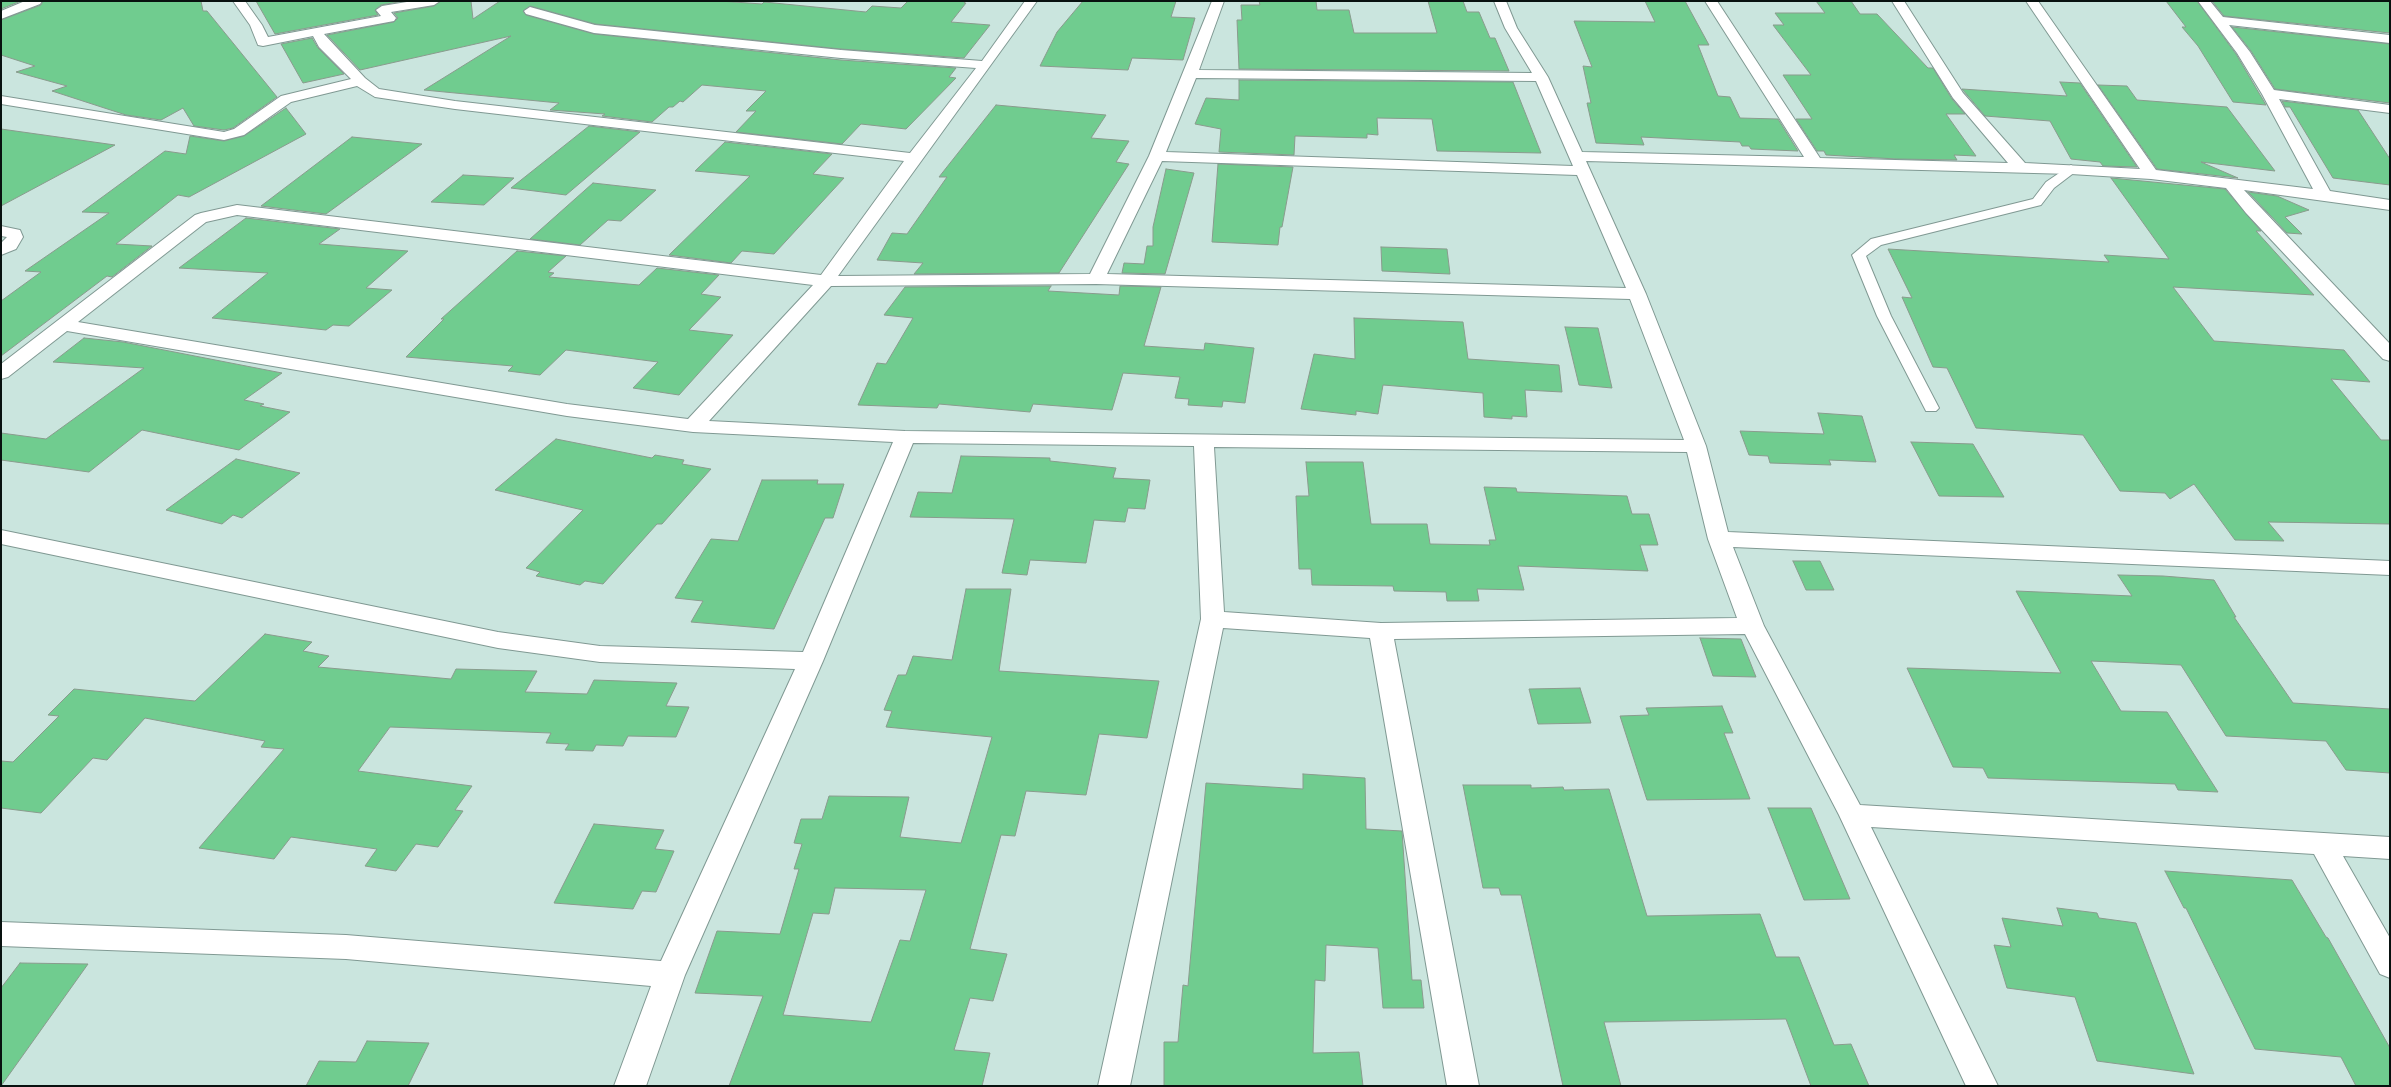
<!DOCTYPE html>
<style>
body{margin:0}
#map{position:relative;width:2391px;height:1087px;overflow:hidden;background:#cae5de;font-family:Poppins,sans-serif}
canvas{display:block}
.frame{position:absolute;inset:0;border:2px solid #08110f;pointer-events:none}
</style>
<div id="map">
<canvas width="2391" height="1087"></canvas>
<div class="frame"></div>
</div>
<script>
const c = document.querySelector('canvas').getContext('2d');
c.lineJoin = 'round';
function fill(path, color) { c.fillStyle = color; c.fill(path, 'evenodd'); }
const poly = rows => new Path2D(rows.map(r => 'M' + r).join(''));
function stroke(path, color, width, dash) { c.strokeStyle = color; c.lineWidth = width; c.lineCap = dash ? 'butt' : 'round'; c.setLineDash(dash || []); c.stroke(path); }
const building = poly([
 [1,1,21,1,1,9,1,1],
 [43,1,201,1,203,11,207,11,277,97,233,128,224,130,194,126,183,108,161,120,126,115,52,91,67,86,16,72,35,66,1,55,1,20,41,5,43,1],
 [256,1,404,1,381,5,375,10,378,15,275,34,256,1],
 [441,1,471,1,473,19,500,1,720,1,762,4,764,2,866,12,872,6,901,8,908,1,966,1,964,3,966,3,951,22,990,25,964,58,841,49,595,24,530,6,523,11,526,15,594,34,841,60,956,68,949,77,956,78,906,129,861,124,842,144,736,132,756,111,746,111,766,91,702,85,683,102,680,101,673,107,669,107,652,122,602,116,605,114,550,110,559,103,424,90,511,36,360,70,327,35,394,22,398,18,394,13,434,6,441,1],
 [1083,1,1176,1,1171,17,1195,18,1183,60,1132,58,1128,70,1040,66,1057,32,1083,1],
 [1259,1,1316,1,1317,10,1349,10,1354,33,1437,33,1428,1,1463,1,1467,12,1479,12,1490,38,1495,38,1509,71,1239,69,1237,20,1242,20,1241,5,1260,5,1259,1],
 [1645,1,1685,1,1709,45,1698,45,1718,96,1730,97,1740,118,1778,119,1798,151,1751,149,1749,146,1742,146,1740,142,1641,137,1644,145,1596,143,1587,103,1591,103,1583,66,1592,67,1574,21,1655,22,1645,1],
 [1816,1,1851,1,1860,14,1877,14,1928,68,1933,68,1952,99,1965,114,1946,114,1976,156,1954,155,1957,160,1897,159,1826,155,1824,151,1817,151,1796,119,1812,119,1783,75,1811,75,1773,25,1784,25,1775,13,1825,13,1816,1],
 [2166,1,2197,1,2236,54,2266,105,2233,102,2198,46,2182,27,2186,27,2166,1],
 [2212,1,2390,1,2390,33,2224,16,2212,1],
 [2232,27,2390,44,2390,103,2275,89,2251,51,2232,27],
 [312,38,318,48,344,74,303,83,281,44,312,38],
 [1239,80,1513,82,1541,153,1437,151,1432,119,1377,118,1378,135,1367,134,1367,138,1295,136,1294,155,1219,152,1221,129,1195,124,1206,98,1239,100,1239,80],
 [2060,82,2080,83,2137,167,2103,166,2100,162,2071,159,2050,121,1985,116,1962,89,2067,96,2060,82],
 [2098,85,2127,86,2137,100,2227,107,2275,171,2201,162,2238,178,2157,169,2098,85],
 [2282,101,2358,110,2390,159,2390,185,2333,178,2290,107,2285,107,2282,101],
 [996,105,1106,115,1091,138,1129,141,1116,162,1129,164,1059,273,914,274,923,263,877,260,892,233,907,234,947,177,939,177,996,105],
 [286,108,306,134,189,197,178,195,116,244,152,246,112,277,107,276,1,356,1,301,41,272,25,271,109,213,82,212,165,151,186,154,190,136,224,141,244,136,286,108],
 [589,126,640,132,566,195,511,188,589,126],
 [1,129,115,145,1,206,1,129],
 [352,137,422,144,326,214,261,206,352,137],
 [725,142,832,154,813,174,844,178,774,254,742,251,731,263,669,255,750,176,695,171,725,142],
 [1218,164,1293,167,1282,227,1280,227,1278,245,1212,242,1218,164],
 [1166,169,1194,173,1165,274,1122,273,1124,263,1144,264,1147,246,1153,246,1153,227,1166,169],
 [463,175,514,178,484,205,431,202,463,175],
 [2111,178,2225,189,2261,231,2256,231,2314,295,2173,287,2214,341,2344,350,2370,382,2331,379,2381,440,2390,440,2390,524,2268,522,2284,541,2235,540,2194,484,2170,499,2165,493,2120,491,2083,435,1976,428,1947,368,1933,367,1902,297,1912,298,1888,249,2109,262,2104,255,2169,259,2111,178],
 [593,183,656,190,621,221,608,220,580,245,530,239,593,183],
 [2248,192,2277,196,2309,210,2285,217,2302,234,2287,233,2248,192],
 [246,218,340,229,319,244,408,251,366,288,392,290,349,326,333,325,326,330,212,318,268,273,179,268,246,218],
 [1381,247,1447,249,1450,274,1382,271,1381,247],
 [517,251,566,256,548,272,554,273,549,277,639,285,657,268,719,275,701,294,721,297,689,330,733,335,679,395,633,388,658,362,566,350,540,375,508,371,513,366,406,357,444,319,441,319,517,251],
 [1051,286,1048,291,1119,295,1120,286,1161,287,1144,346,1204,350,1205,343,1254,348,1245,403,1223,401,1222,407,1188,405,1189,399,1175,398,1180,377,1123,373,1112,410,1033,404,1030,412,939,404,937,408,858,405,877,363,886,364,913,318,884,315,905,287,1051,286],
 [1354,318,1463,322,1468,359,1559,365,1562,392,1525,390,1527,417,1512,416,1512,419,1484,417,1483,393,1383,385,1378,414,1356,411,1356,415,1301,409,1314,354,1355,359,1354,318],
 [1565,327,1598,328,1612,388,1579,385,1565,327],
 [84,338,123,342,282,373,244,400,264,404,260,406,290,412,239,450,142,430,89,472,1,460,1,433,46,439,144,368,53,362,84,338],
 [1818,413,1862,416,1876,462,1829,460,1831,465,1770,463,1768,456,1749,455,1740,431,1824,434,1818,413],
 [556,439,652,458,655,455,684,460,682,464,711,469,662,524,657,524,603,584,585,581,580,585,536,576,540,572,526,568,583,510,495,490,556,439],
 [1911,442,1973,444,2004,497,1939,496,1911,442],
 [961,456,1050,458,1050,461,1116,468,1113,478,1150,480,1145,509,1128,508,1125,522,1094,520,1086,563,1030,560,1027,575,1002,573,1014,519,910,517,918,492,952,493,961,456],
 [236,459,300,473,242,518,233,515,222,524,166,510,236,459],
 [1306,462,1363,462,1371,524,1427,524,1430,544,1490,545,1489,540,1496,540,1484,487,1516,488,1517,492,1627,496,1632,514,1649,514,1658,545,1640,545,1648,571,1518,566,1524,590,1477,589,1479,601,1447,601,1446,592,1394,591,1393,586,1312,585,1311,569,1299,569,1296,496,1309,496,1306,462],
 [762,480,818,480,817,484,844,484,833,518,825,518,774,629,691,622,703,601,675,598,711,539,738,541,762,480],
 [1793,561,1820,561,1834,590,1806,590,1793,561],
 [2118,575,2163,576,2214,580,2236,617,2234,617,2293,703,2390,709,2390,773,2346,770,2326,741,2226,736,2181,665,2091,661,2121,711,2167,712,2218,792,2178,790,2175,784,1988,778,1983,768,1953,767,1907,668,2061,673,2016,591,2132,596,2118,575],
 [966,589,1011,589,999,671,1159,681,1147,738,1099,734,1086,795,1026,791,1015,836,1001,835,970,949,1007,954,993,1001,970,998,954,1050,990,1053,982,1086,729,1086,763,996,695,993,717,931,780,934,799,869,794,869,802,844,794,843,801,819,822,819,829,796,909,797,900,837,961,843,992,737,886,727,892,711,884,710,898,675,906,675,913,656,952,660,966,589],
 [835,888,926,890,910,941,900,940,871,1022,783,1015,813,913,829,914,835,888],
 [265,634,312,642,303,651,329,656,318,667,451,679,456,669,537,671,525,692,587,694,594,680,677,683,666,706,689,707,676,737,628,736,623,746,596,745,593,751,565,750,569,744,546,743,551,733,390,727,358,771,472,786,455,810,463,811,438,847,416,844,396,871,365,866,377,849,291,837,274,859,199,848,284,749,261,747,265,741,145,718,107,760,93,758,41,813,1,808,1,761,13,762,59,716,48,715,74,689,195,701,265,634],
 [1700,638,1741,639,1756,677,1713,676,1700,638],
 [1580,688,1591,723,1538,724,1529,689,1580,688],
 [1722,706,1733,733,1724,733,1750,799,1647,800,1620,716,1649,715,1646,708,1722,706],
 [1303,774,1365,778,1366,829,1402,831,1412,980,1421,980,1424,1008,1383,1008,1378,948,1326,945,1325,981,1315,980,1313,1053,1359,1052,1363,1086,1164,1086,1164,1042,1178,1042,1183,985,1188,986,1206,783,1303,789,1303,774],
 [1463,785,1531,785,1531,788,1563,787,1564,790,1609,789,1647,916,1760,914,1776,957,1799,957,1834,1045,1851,1044,1869,1086,1811,1086,1786,1019,1604,1022,1621,1086,1563,1086,1521,895,1501,895,1499,888,1483,888,1463,785],
 [1768,808,1811,808,1850,899,1804,900,1768,808],
 [594,824,664,830,655,849,674,851,656,892,642,891,633,909,554,903,594,824],
 [2165,871,2292,880,2326,937,2328,938,2390,1048,2390,1086,2356,1086,2341,1057,2255,1049,2186,908,2184,908,2165,871],
 [2057,908,2097,913,2099,918,2136,923,2194,1074,2097,1061,2075,997,2007,988,1994,945,2011,947,2002,918,2063,926,2057,908],
 [20,963,88,964,1,1086,1,988,20,963],
 [367,1041,429,1043,408,1086,306,1086,319,1061,356,1062,367,1041]
]);
fill(building, '#70cc8f');
stroke(building, '#899b8d', 1);
const service = poly([
 [2071,165,2077,169,2075,172,2054,188,2041,205,1881,245,1866,256,1891,316,1939,408,1936,411,1926,411,1877,316,1852,255,1871,239,2033,199,2046,182,2071,165]
]);
const minor = poly([
 [25,1,42,1,40,4,1,19,1,11,25,1],
 [233,1,245,1,262,25,268,37,381,16,376,10,382,6,413,1,440,1,434,5,391,12,396,18,394,21,324,34,365,78,379,89,455,101,910,153,976,68,841,58,594,33,526,14,524,11,530,7,595,25,841,50,982,61,1025,1,1037,1,838,276,1090,274,1149,156,1212,1,1224,1,1199,70,1532,73,1505,28,1494,1,1506,1,1517,28,1548,77,1582,152,1804,157,1705,1,1717,1,1820,158,2008,163,1953,98,1892,1,1904,1,1963,93,2025,163,2140,169,2026,1,2038,1,2156,170,2313,189,2262,94,2237,53,2198,1,2210,1,2223,17,2390,35,2390,43,2229,25,2250,52,2274,90,2390,105,2390,113,2279,99,2330,191,2390,200,2390,210,2244,190,2390,344,2390,361,2383,359,2246,213,2226,188,2151,179,2071,174,1586,161,1646,294,1706,446,1728,532,2390,561,2390,575,1733,547,1764,626,1860,805,2390,837,2390,859,2343,856,2390,938,2390,978,2380,974,2314,854,1871,827,1998,1086,1966,1086,1839,815,1745,634,1394,639,1479,1086,1447,1086,1370,638,1223,628,1130,1086,1098,1086,1201,619,1194,446,913,443,823,661,685,975,646,1086,614,1086,651,986,346,959,1,946,1,922,346,935,661,961,795,669,600,662,498,648,1,544,1,530,498,632,600,646,803,652,893,442,693,432,567,416,67,331,8,377,1,379,1,364,195,215,201,213,237,205,821,275,904,161,455,109,375,97,357,86,291,102,244,135,224,140,1,104,1,96,224,132,234,129,281,96,351,79,319,47,313,36,263,46,258,45,250,25,233,1],
 [1196,78,1536,81,1573,166,1166,152,1196,78],
 [1162,161,1577,175,1626,288,1107,274,1162,161],
 [237,215,813,285,688,419,567,404,78,322,206,222,237,215],
 [1096,284,1630,299,1684,440,905,431,709,421,831,286,1096,284],
 [1214,447,1687,452,1708,539,1737,618,1381,623,1224,612,1214,447],
 [1,226,20,230,23,237,16,249,1,255,1,243,7,237,1,236,1,226]
]);
stroke(service, '#809993', 2);
stroke(minor, '#809993', 2);
fill(service, '#fff');
fill(minor, '#fff');
</script>
